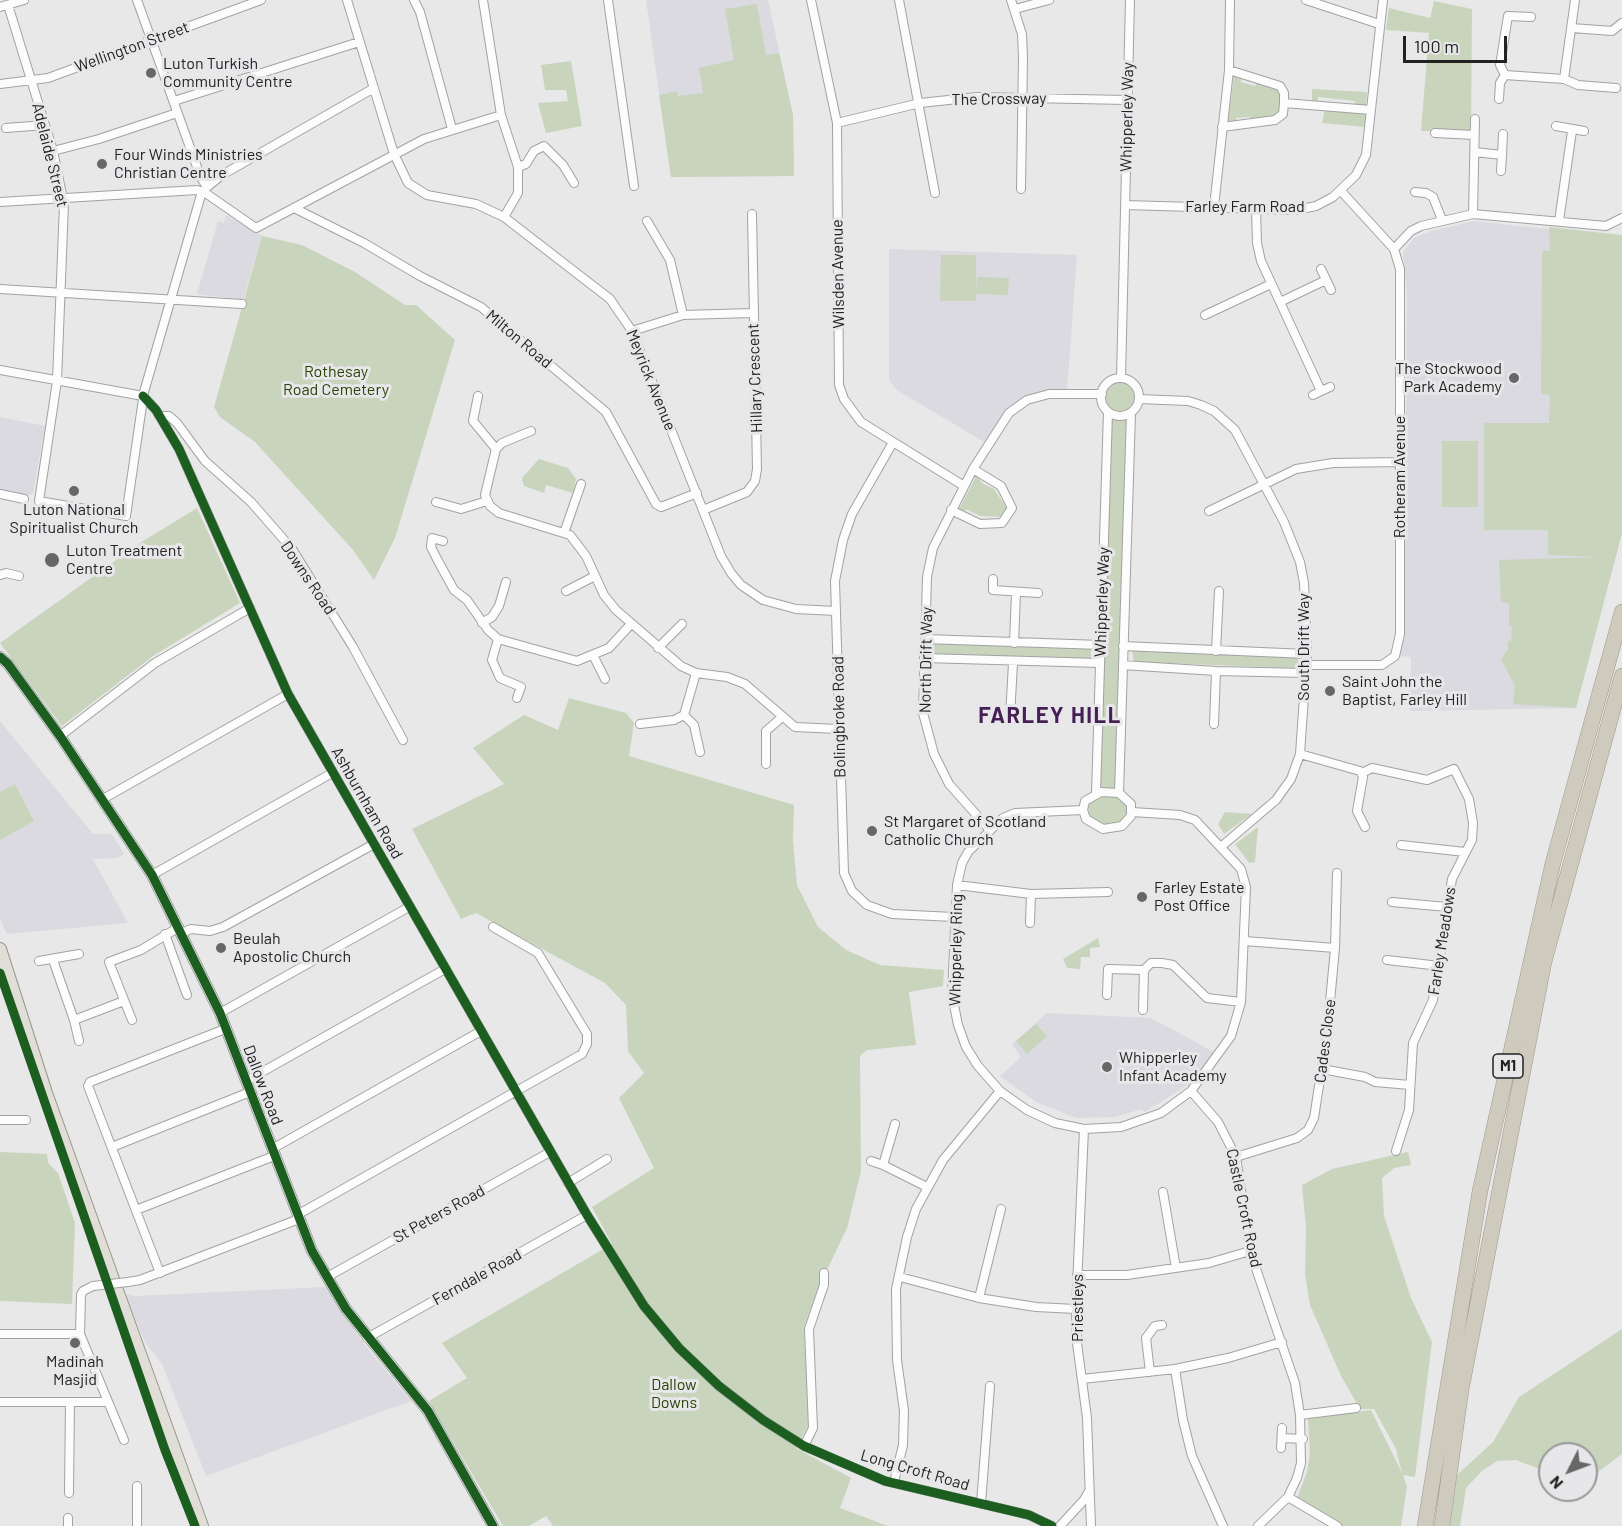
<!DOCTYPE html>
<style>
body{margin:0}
#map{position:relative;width:1622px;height:1526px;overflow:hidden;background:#e8e8e9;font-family:Barlow,sans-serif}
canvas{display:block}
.north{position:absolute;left:1538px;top:1442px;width:60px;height:60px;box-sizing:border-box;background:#e7e7ea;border:2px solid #98989a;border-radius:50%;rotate:228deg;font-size:16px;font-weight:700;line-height:24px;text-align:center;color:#222}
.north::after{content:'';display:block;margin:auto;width:21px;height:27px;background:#676768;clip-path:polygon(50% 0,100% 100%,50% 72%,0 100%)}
.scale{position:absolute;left:1403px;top:36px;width:104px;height:27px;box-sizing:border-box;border:3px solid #222;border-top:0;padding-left:8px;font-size:18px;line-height:21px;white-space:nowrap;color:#222;-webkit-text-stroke:4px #e7e7ea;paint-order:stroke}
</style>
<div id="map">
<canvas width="1622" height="1526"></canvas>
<div class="north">N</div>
<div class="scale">100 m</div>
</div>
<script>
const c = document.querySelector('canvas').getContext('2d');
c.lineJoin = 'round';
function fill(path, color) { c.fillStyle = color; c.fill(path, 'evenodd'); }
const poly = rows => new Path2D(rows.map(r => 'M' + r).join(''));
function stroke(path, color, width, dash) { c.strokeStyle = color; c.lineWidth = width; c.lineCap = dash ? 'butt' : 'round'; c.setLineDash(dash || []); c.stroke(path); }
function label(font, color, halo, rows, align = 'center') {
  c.font = font + ' Barlow,sans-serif'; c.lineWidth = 6; c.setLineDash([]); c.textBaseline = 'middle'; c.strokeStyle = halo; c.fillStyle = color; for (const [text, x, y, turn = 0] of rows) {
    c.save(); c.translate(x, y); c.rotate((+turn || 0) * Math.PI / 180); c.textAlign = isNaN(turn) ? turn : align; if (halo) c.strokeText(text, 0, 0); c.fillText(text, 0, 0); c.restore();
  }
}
fill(poly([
 [646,0,768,0,793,115,794,176,671,177],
 [226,215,262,236,243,300,197,294,218,221,224,223],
 [1474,221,1622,237,1622,533,1576,708,1410,711,1411,657,1398,656,1403,637,1405,560,1407,294,1403,252,1414,238,1431,231],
 [889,249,1077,255,1067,390,1047,390,1003,415,984,442,897,390,889,380],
 [0,417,45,426,33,493,27,497,0,492],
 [0,721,93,834,112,834,124,854,117,858,93,859,128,923,7,934,0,919],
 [1047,1013,1151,1018,1214,1052,1192,1082,1145,1112,1142,1109,1115,1117,1076,1118,1036,1102,1000,1076,1021,1057,1012,1044],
 [326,1287,364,1344,411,1401,206,1476,162,1364,146,1344,124,1294,135,1296]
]), '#dadae0');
fill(poly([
 [1434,1,1472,9,1471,131,1421,131,1429,33,1386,30,1389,8,1430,18],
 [757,4,766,55,779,53,793,115,794,176,671,177,659,95,677,91,678,96,703,93,699,68,734,60,725,9],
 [571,61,582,126,546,133,538,103,568,101,566,90,545,90,541,65],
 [1234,76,1241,76,1241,82,1255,86,1257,81,1281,90,1281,114,1278,117,1252,122,1250,117,1236,118,1237,124,1228,123],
 [1312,89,1367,92,1366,105,1355,107,1355,101,1318,97,1318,103,1312,103],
 [1325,108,1362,112,1366,116,1364,127,1322,123],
 [1549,227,1622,235,1622,533,1576,708,1513,704,1515,686,1501,659,1508,650,1508,641,1511,641,1512,627,1509,626,1509,603,1501,602,1499,560,1600,557,1548,555,1548,530,1484,530,1484,423,1549,423,1550,395,1541,394,1542,251,1550,251],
 [262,236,302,245,355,272,405,305,416,305,455,340,395,538,374,580,353,550,255,442,220,417,214,407],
 [941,255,976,255,976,292,977,277,1009,278,1008,295,976,294,976,301,940,301],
 '1103 396a16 16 0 1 1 32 0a16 16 0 1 1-32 0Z',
 [1124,419,1127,421,1117,789,1099,787,1110,420],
 [1442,441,1478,441,1478,507,1442,507],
 [539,459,568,468,576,479,573,493,546,485,544,493,524,486,522,478],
 [977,475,982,483,994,489,1008,510,1004,517,980,516,968,510,958,511],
 [197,508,240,603,153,656,62,726,0,643,140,543],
 [931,643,1091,649,1091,659,933,654,929,650],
 [1132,650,1297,657,1299,662,1295,668,1134,662],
 [569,698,626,713,634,723,629,756,794,805,793,841,797,885,818,927,846,950,880,965,944,970,943,986,909,992,916,1045,867,1050,860,1056,861,1171,847,1228,817,1291,804,1327,809,1424,796,1448,851,1478,840,1508,888,1526,553,1526,546,1516,529,1526,503,1526,429,1401,467,1378,442,1343,612,1244,592,1207,654,1168,619,1098,644,1073,628,1051,626,1005,605,983,476,913,461,919,412,829,504,784,473,748,524,715,558,730],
 [15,784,34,821,0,840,0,792],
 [1103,795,1115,796,1128,806,1128,813,1120,823,1103,826,1089,817,1088,803],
 [1225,812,1252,814,1224,834,1218,824],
 [1258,827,1255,862,1249,863,1235,844],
 [1098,938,1100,947,1090,948,1090,957,1081,957,1080,969,1067,968,1063,959],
 [1036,1024,1047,1036,1027,1054,1016,1041],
 [0,1152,47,1154,48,1163,58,1173,75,1223,72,1304,0,1301],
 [1408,1152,1411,1165,1394,1168,1382,1178,1384,1216,1411,1298,1432,1342,1415,1477,1403,1475,1407,1486,1401,1526,1341,1526,1297,1498,1307,1472,1310,1453,1308,1418,1371,1410,1402,1473,1396,1449,1374,1409,1360,1409,1341,1376,1310,1305,1305,1275,1306,1227,1302,1185,1332,1169],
 [1622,1329,1622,1454,1586,1481,1586,1454,1550,1454,1550,1473,1516,1460,1497,1461,1482,1471,1466,1488,1460,1526,1450,1526,1457,1475,1493,1442,1519,1397]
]), '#c8d5bc');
const minor = poly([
 [137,0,201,178,207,187],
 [347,0,394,154,408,183,427,195,476,204,504,217,610,299,632,331,721,556,731,573,741,585,763,600,796,609,836,611],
 [414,0,420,12,452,129],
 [483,0,501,115,518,167,518,193,504,217],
 [608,0,634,186],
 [811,0,837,123,839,385,844,399,861,422,964,486],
 [899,0,935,193],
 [1011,0,1022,34,1023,57,1021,189],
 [1306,0,1379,24],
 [8,5,53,151,64,204,57,381,39,501,126,516,144,392,201,195,207,187,222,175,374,88],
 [0,7,24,0],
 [1015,9,1049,0],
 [1531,17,1508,16,1500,65,1505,75,1564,79,1578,85,1616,88],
 [1572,28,1612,31,1622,23],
 [1564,79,1575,0],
 [0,84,48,78,261,0],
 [1499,99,1500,83,1505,75],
 [174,101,359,42],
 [1284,103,1371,110],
 [837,123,920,103,977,97,1127,100],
 [1556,126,1584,131],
 [1222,127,1275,120,1283,114,1284,103,1284,93,1280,86,1229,70],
 [6,128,45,125],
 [1435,133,1474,135],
 [53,151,99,139,177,113],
 [1475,152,1502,155,1503,134],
 [518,167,526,164,534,151,544,146,563,165,574,183],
 [1501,171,1502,155],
 [1415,192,1426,193,1433,197,1442,220],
 [0,202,197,190,204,192,256,228,424,139,501,115],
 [1125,205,1296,210,1316,206,1333,197,1356,175,1366,155,1383,0],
 [1214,207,1229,70,1230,0],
 [294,208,364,243,420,276,481,307,606,412,656,504,661,507,697,493],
 [1256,208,1257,243,1261,261,1321,391],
 [1473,214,1475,119],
 [647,221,670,260,683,315],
 [1559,221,1572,131],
 [1394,249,1411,231,1421,226,1473,214,1606,226,1622,218],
 [1321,269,1331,290],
 [0,289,242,304],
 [1280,302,1326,280],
 [1205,315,1271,284],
 [632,331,683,315,753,313],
 [0,370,143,396],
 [1121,378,1130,0],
 '1101 397a19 19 0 1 1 38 0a19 19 0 1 1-38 0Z',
 [1313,395,1330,387],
 [143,396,156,410,179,449,288,694,587,1215,644,1306,679,1348,719,1386,763,1420,804,1446,885,1481,1029,1515,1052,1526],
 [478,396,473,421,496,449],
 [1139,399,1188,401,1201,405,1214,411,1235,430,1284,522,1300,562,1304,583,1307,654,1300,754,1291,779,1276,800,1222,846],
 [159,416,169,416,177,423,205,461,251,502,292,549,353,647,403,740],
 [531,431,502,443,496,449,485,495,490,506,499,513,570,535,586,556,604,595,616,610,681,666,696,673,727,677,745,684,795,727,838,729],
 [892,444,852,514,843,540,835,581,844,873,852,891,867,905,892,914,954,917],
 [0,494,24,499],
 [436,502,461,509,487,501],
 [703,510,747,492,755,481,757,469,752,214],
 [951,510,980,524,1002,523,1012,508,1001,486,973,469],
 [1209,511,1296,469,1333,463,1400,462],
 [564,533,581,484],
 [443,541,432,538,431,547,437,559,454,590,467,600,488,630,498,639,577,661,609,648,631,624],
 [0,575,6,573,19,576],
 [993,579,993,590,1038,593],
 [566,591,595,576],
 [482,623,492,617,499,606,506,582],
 [498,639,492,660,500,678,521,687,517,698],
 [925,639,1101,645],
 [1014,643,1016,592],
 [1123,646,1307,654],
 [658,648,682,624],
 [1216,651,1219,591],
 [594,657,605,679],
 [924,658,1100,663],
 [1123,665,1216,671,1306,673],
 [1306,665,1382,665,1395,656,1400,634,1400,269,1394,249,1341,191],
 [684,715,694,725,700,752],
 [1010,717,1013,663],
 [640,724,674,720,684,715,696,673],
 [1214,724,1216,671],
 [60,736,155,663,250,608],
 [1300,754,1360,771,1363,777,1357,811,1365,827],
 [766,764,766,731,781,718],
 [1362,773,1372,768,1427,780,1454,769,1469,799,1473,823,1472,840,1452,879,1433,1000,1413,1043,1409,1110,1396,1151],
 [1101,792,1119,793,1131,804,1131,816,1122,826,1103,829,1086,819,1083,810,1085,801,1101,792],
 [1096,793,1108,412],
 [1119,793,1131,413],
 [103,799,288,694],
 [1083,810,1015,813,1003,818,968,852,962,863,957,885,952,995,958,1025,966,1047,978,1066,1000,1091,1027,1110,1055,1123,1084,1129,1121,1127,1161,1113,1191,1091,1231,1036,1241,1002,1246,887,1241,869,1195,820,1180,815,1132,812],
 [990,830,949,784,934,754,923,713,927,577,933,548,973,469,1009,413,1027,400,1049,394,1102,394],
 [1401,845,1465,852],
 [152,875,332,773],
 [957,885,1031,894,1108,892],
 [1392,902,1447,907],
 [1030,923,1031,894],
 [182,933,191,929,210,931,223,927,374,844],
 [165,934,187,995],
 [1245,941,1335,948],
 [53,960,74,1020,124,1001],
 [1387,960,1440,966],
 [39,961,79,954],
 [1107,995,1108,969,1144,970,1151,963,1162,963,1173,965,1207,998,1241,1002],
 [1143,1010,1144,970],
 [220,1013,409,907],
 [74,1020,79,1041],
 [132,1020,109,962,141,950,179,927],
 [1322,1069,1365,1077,1375,1082,1410,1085],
 [246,1081,445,969],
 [1191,1091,1218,1122,1236,1157,1250,1251,1295,1383,1300,1415,1301,1463,1297,1478,1288,1497,1258,1526],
 [0,1120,26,1120],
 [895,1124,883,1165,927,1187],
 [1084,1129,1076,1309,1077,1343,1087,1418,1091,1526],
 [112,1147,250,1092],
 [272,1149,481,1031],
 [1236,1157,1297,1138,1308,1130,1314,1118,1327,1034,1335,948,1337,873],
 [871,1161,883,1165],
 [568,1183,607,1159],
 [1163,1192,1176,1268],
 [136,1210,274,1156],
 [297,1215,582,1054,587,1044,587,1034,538,953,493,927],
 [160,1273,88,1086,90,1082,225,1029],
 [1077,1275,1127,1275,1209,1263,1250,1251],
 [327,1277,550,1152],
 [900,1277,979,1298,1036,1307,1076,1309],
 [128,1282,140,1280,299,1219],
 [93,1286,83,1291,81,1295,80,1334,124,1440],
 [979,1298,1001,1209],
 [0,1334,80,1334],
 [367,1338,587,1215],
 [1175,1369,1183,1420,1192,1456,1223,1526],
 [1150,1372,1146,1338,1155,1326,1162,1325],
 [1082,1379,1175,1369,1228,1358,1282,1342],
 [0,1402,107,1402],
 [1300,1415,1356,1408],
 [1283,1438,1303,1439],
 [804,1446,813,1428,809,1329,824,1285,824,1273],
 [1281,1448,1282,1428],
 [894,1482,903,1445,904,1411,897,1360,896,1289,907,1237,916,1209,943,1160,1000,1091],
 [69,1493,70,1402],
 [1288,1497,1337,1526],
 [981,1504,990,1386],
 [68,1526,68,1518],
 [137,1526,137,1486],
 [1060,1526,1084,1500,1089,1491]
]);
const tertiary = poly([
 [0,657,8,664,60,736,152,875,220,1013,312,1251,346,1309,428,1411,493,1526]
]);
const primary = poly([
 [0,949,46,1093,202,1526]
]);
const motorway = poly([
 [1425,1526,1480,1191,1553,863,1622,612],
 [1442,1526,1461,1390,1544,962,1622,676]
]);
stroke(minor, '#a2a2a3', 10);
stroke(tertiary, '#a2a2a3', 12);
stroke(primary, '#9b968a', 14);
stroke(motorway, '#9b968a', 16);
stroke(minor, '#fcfcfc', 8);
stroke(tertiary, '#fcfcfc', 10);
stroke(primary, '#e1ded7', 12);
stroke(motorway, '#cfcabe', 15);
const minorBridge = poly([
 [93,1286,128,1282]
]);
stroke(minorBridge, '#a2a2a3', 10, []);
stroke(minorBridge, '#fcfcfc', 8);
stroke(poly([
 [143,396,156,410,179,449,288,694,587,1215,644,1306,679,1348,719,1386,763,1420,804,1446,885,1481,1029,1515,1052,1526],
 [0,657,8,664,60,736,152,875,220,1013,312,1251,346,1309,428,1411,493,1526],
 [0,973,165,1450,195,1526]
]), '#1b5e20', 9);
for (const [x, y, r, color] of [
 [151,73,6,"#676768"],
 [102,164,6,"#676768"],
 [1514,378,6,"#676768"],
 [74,491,6,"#676768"],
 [52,560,8,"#676768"],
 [1330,691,6,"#676768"],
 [872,831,6,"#676768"],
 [1142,897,6,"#676768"],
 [221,948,6,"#676768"],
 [1107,1067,6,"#676768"],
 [75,1343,6,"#676768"]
]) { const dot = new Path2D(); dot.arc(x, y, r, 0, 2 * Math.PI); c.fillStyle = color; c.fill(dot); stroke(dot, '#e7e7ea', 2); }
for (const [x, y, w] of [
 [1508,1066,30]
]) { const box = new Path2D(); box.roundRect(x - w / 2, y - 12, w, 24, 4.5); c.fillStyle = '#e7e7ea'; c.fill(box); stroke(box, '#222', 1.5); }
label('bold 15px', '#222', null, [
 ["M1",1508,1066]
]);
label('16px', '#222', '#e7e7ea', [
 ["Wellington Street",132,47,-20],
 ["The Crossway",999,99,-1],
 ["Whipperley Way",1127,117,-89],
 ["Adelaide Street",50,155,76],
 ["Farley Farm Road",1245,207],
 ["Wilsden Avenue",838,274,-91],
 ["Milton Road",519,339,40],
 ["Hillary Crescent",755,378,-92],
 ["Meyrick Avenue",651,380,68],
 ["Rotheram Avenue",1400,477,-90],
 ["Downs Road",308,578,56],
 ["Whipperley Way",1102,602,-88],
 ["South Drift Way",1304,647,-90],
 ["North Drift Way",926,660,-89],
 ["Bolingbroke Road",839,717,-91],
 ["Ashburnham Road",367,803,60],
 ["Farley Meadows",1442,941,-81],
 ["Whipperley Ring",956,950,-89],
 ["Cades Close",1325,1041,-83],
 ["Dallow Road",263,1085,69],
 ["Castle Croft Road",1244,1208,78],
 ["St Peters Road",439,1214,-29],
 ["Ferndale Road",477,1277,-29],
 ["Priestleys",1078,1308,-90],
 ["Long Croft Road",915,1470,16]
]);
label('16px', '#222', '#e7e7ea', [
 ["Luton Turkish",163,64],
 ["Community Centre",163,82],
 ["Four Winds Ministries",114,155],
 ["Christian Centre",114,173],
 ["The Stockwood",1502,369,"right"],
 ["Park Academy",1502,387,"right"],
 ["Luton National",74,510,"center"],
 ["Spiritualist Church",74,528,"center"],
 ["Luton Treatment",66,551],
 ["Centre",66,569],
 ["Saint John the",1342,682],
 ["Baptist, Farley Hill",1342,700],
 ["St Margaret of Scotland",884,822],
 ["Catholic Church",884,840],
 ["Farley Estate",1154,888],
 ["Post Office",1154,906],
 ["Beulah",233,939],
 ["Apostolic Church",233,957],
 ["Whipperley",1119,1058],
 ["Infant Academy",1119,1076],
 ["Madinah",75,1362,"center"],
 ["Masjid",75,1380,"center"]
], 'left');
label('16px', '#2a4303', '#e7e7ea', [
 ["Rothesay",336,372],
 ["Road Cemetery",336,390],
 ["Dallow",674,1385],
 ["Downs",674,1403]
]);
c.letterSpacing = '1.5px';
label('bold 22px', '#461f54', '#e7e7ea', [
 ["FARLEY HILL",1050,716]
]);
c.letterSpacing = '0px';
</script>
